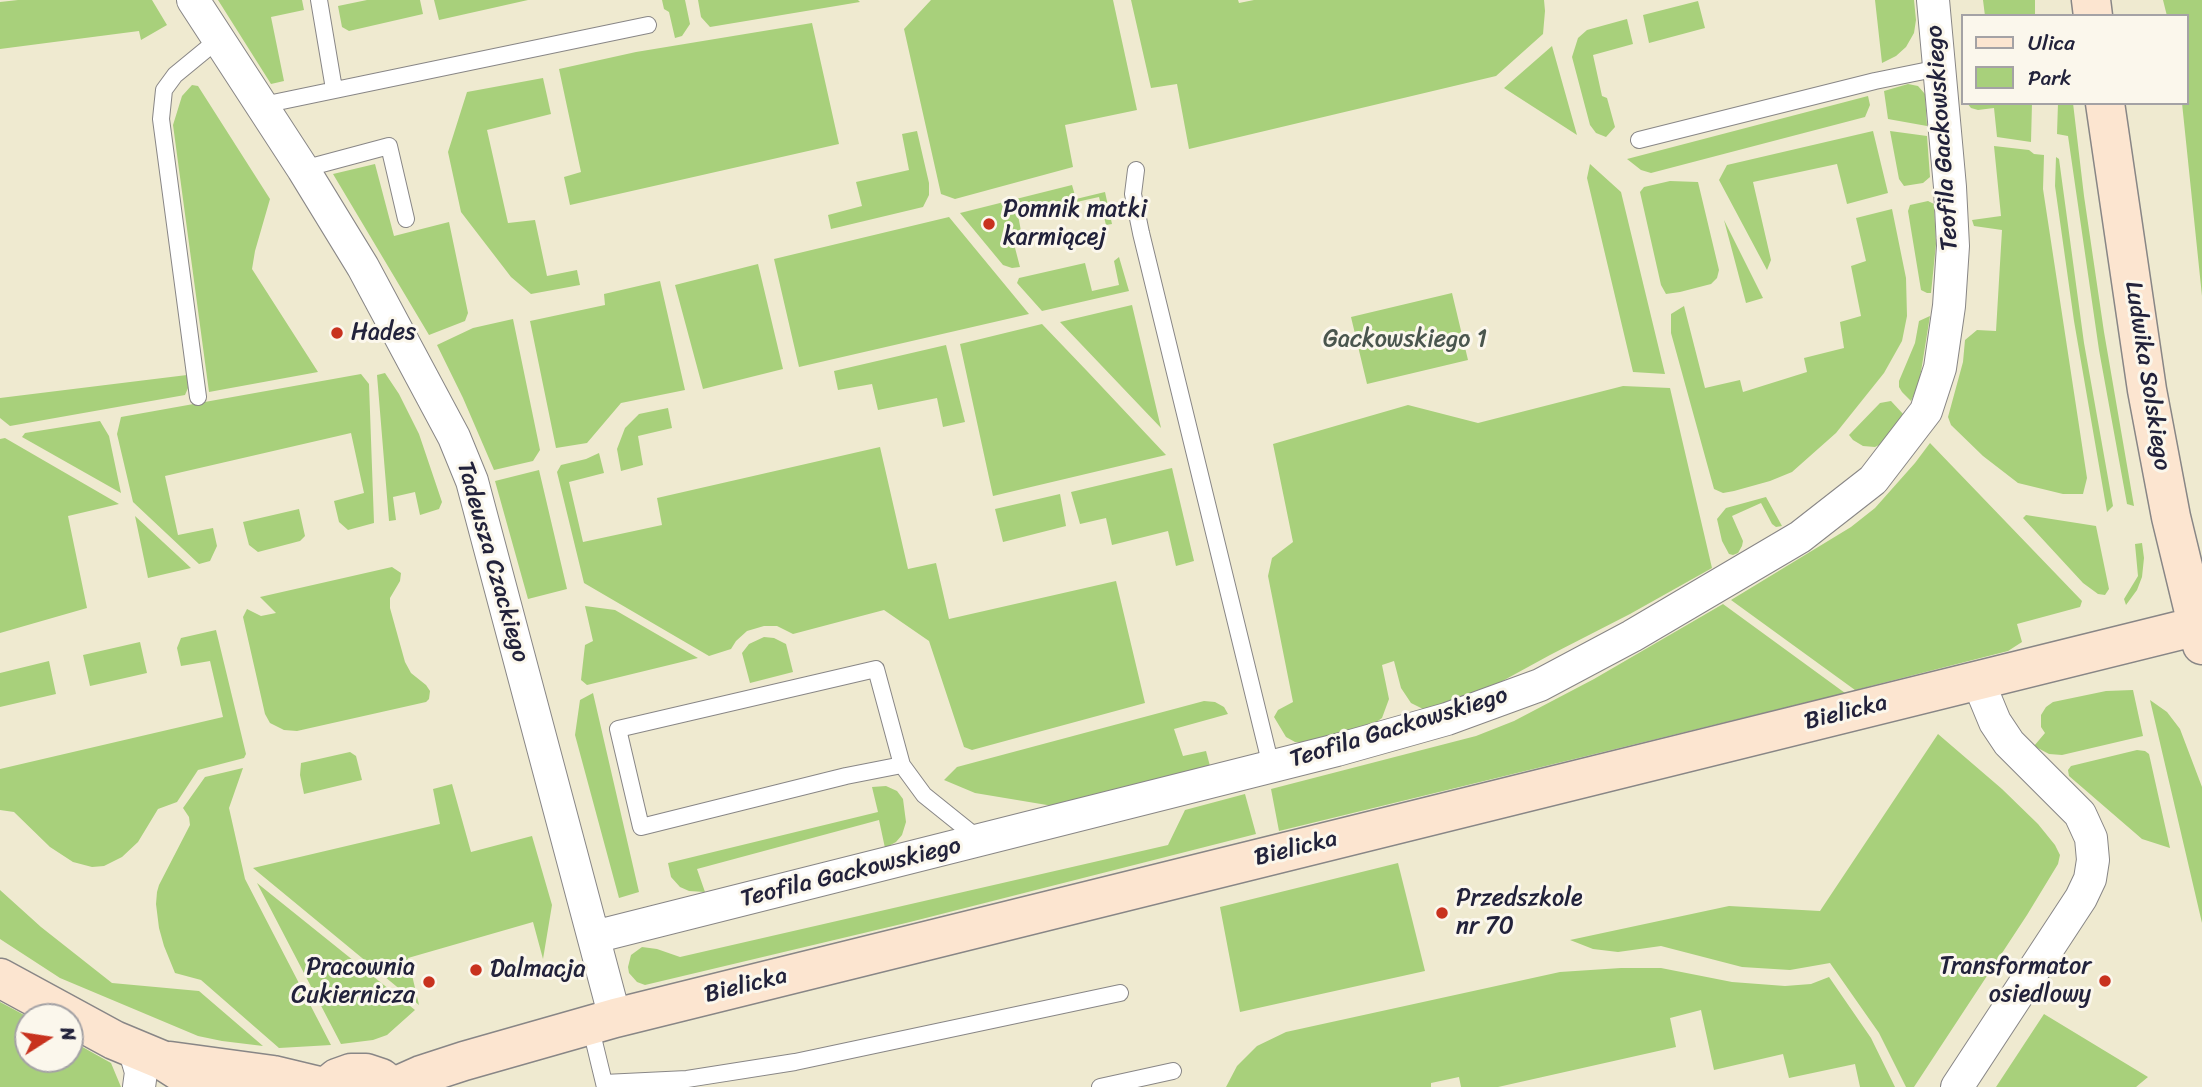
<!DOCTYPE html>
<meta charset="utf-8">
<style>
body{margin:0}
#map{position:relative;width:2202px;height:1087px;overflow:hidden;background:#efead0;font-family:Sriracha,sans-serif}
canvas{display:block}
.legend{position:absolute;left:1961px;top:14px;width:228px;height:91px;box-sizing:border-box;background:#fbf7ec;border:2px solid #a4a2a5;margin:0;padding:9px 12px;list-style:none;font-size:21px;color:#22223b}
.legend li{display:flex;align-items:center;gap:14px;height:35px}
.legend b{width:35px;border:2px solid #a4a2a5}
.north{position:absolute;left:14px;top:1003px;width:70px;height:70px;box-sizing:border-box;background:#fbf7ec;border:2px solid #a4a2a5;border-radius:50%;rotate:78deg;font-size:19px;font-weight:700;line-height:28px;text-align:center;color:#22223b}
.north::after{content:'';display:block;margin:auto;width:24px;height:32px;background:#c8321e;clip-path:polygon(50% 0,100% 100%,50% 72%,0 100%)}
</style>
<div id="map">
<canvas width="2202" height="1087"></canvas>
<ul class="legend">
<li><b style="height:9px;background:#fce5d0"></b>Ulica</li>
<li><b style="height:19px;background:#a8d07b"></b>Park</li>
</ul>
<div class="north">N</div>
</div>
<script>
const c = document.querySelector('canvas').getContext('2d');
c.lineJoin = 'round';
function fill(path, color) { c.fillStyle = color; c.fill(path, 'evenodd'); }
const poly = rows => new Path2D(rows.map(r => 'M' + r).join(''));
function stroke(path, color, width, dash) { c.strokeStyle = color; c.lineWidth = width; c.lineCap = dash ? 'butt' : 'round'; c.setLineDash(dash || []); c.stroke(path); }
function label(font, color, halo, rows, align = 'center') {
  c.font = font + ' Sriracha,sans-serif'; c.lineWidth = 6; c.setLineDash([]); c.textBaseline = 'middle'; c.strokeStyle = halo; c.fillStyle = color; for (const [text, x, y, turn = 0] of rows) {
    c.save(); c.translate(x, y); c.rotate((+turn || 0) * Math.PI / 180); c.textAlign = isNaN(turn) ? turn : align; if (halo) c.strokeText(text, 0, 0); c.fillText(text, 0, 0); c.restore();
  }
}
fill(poly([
 [18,0,152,0,167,25,141,40,139,31,0,49,0,2],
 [218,0,302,0,304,10,271,17,284,81,271,84],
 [367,0,420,0,423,14,349,31,342,27,338,6],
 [434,0,528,0,439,20],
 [662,0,685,0,690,24,682,36,675,38,669,12,664,9],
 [698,0,858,0,860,2,710,27,701,17],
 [931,0,1113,0,1137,110,1065,125,1073,167,955,199,941,194,904,29],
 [1131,0,1238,0,1239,3,1254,0,1544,0,1545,11,1543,34,1496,76,1189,149,1177,84,1151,88],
 [1875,0,1914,0,1916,20,1914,33,1906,47,1896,56,1882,63],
 [1983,0,2035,0,2035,16,1985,16],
 [2163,0,2202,0,2202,296,2182,103,2186,103,2186,16,2167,16],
 [1698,1,1705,28,1649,43,1643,15],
 [1627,19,1633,44,1593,55,1602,96,1607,98,1615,127,1606,137,1596,133,1590,125,1572,57,1578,38,1587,30],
 [812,23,839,144,570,205,564,177,581,172,559,69,636,52],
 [1552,46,1577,135,1504,88],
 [543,78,551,114,487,130,508,223,535,220,547,276,577,270,580,285,531,294,511,277,461,212,448,152,467,92],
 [1908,84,1918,86,1925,94,1927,126,1888,119,1884,91],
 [192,85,198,86,270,199,255,251,252,269,318,372,209,392,173,125,182,96],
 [1868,96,1870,105,1865,117,1651,173,1641,170,1627,159],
 [1967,103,2032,103,2031,142,1997,137,1994,108,1978,110,1971,108],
 [2058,103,2073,103,2084,196,2104,332,2134,506,2127,504,2099,350,2068,136,2057,134],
 [917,131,929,183,929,195,923,207,831,229,828,215,862,206,856,182,909,170,902,134],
 [1873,131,1888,193,1847,204,1837,164,1753,182,1771,260,1767,270,1719,180,1727,165],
 [1890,131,1927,136,1930,177,1923,183,1904,186,1899,179],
 [1994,146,2029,150,2034,154,2044,155,2043,189,2087,478,2083,494,2063,494,2018,483,1983,456,1951,425,1948,417,1963,362,1965,340,1977,330,1996,331,2002,230,1974,226,1972,220,2001,216],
 [2056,157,2059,159,2084,343,2113,506,2107,512,2074,321,2055,186],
 [375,164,394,236,449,222,468,313,465,321,429,335,333,174],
 [1590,164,1621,192,1665,374,1633,372,1587,178],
 [1670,181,1698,182,1719,270,1717,278,1711,284,1680,292,1666,294,1661,285,1640,192,1644,187],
 [1072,185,1076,199,1105,192,1112,224,1106,225,1099,197,1018,215,1023,242,1014,244,1020,267,1012,268,1003,265,960,213],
 [1928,201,1934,204,1936,244,1931,293,1927,293,1921,290,1908,211,1910,205],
 [1892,209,1906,278,1907,316,1902,341,1884,373,1836,433,1792,472,1770,481,1734,491,1723,493,1714,489,1671,333,1671,314,1684,306,1705,388,1740,380,1743,392,1807,372,1804,358,1844,348,1840,322,1861,316,1851,266,1866,261,1856,218],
 [949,217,1029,314,799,367,774,259],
 [1724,220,1763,298,1746,303],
 [1119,257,1129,291,1042,311,1017,283,1019,278,1085,263,1092,291,1119,285,1114,261],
 [758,264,783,369,703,389,675,285],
 [660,281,685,390,621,403,587,443,556,448,530,321,605,305,604,294],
 [1452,293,1468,360,1367,384,1351,317],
 [1132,305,1161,428,1060,322],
 [1930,316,1919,384,1911,401,1902,392,1899,387,1899,381,1915,343,1919,321],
 [513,319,540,450,533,461,494,470,463,398,437,345,473,328],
 [1042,324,1087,371,1166,455,993,496,960,344],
 [946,345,965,422,943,427,937,398,878,410,872,384,838,390,834,371],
 [385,373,399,394,419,434,442,502,439,509,420,515,415,492,393,497,396,520,389,521,377,375],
 [361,374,369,384,374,523,348,530,339,522,334,501,364,493,351,433,165,476,178,535,213,528,217,546,210,561,199,564,133,502,117,434,121,417],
 [187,375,188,388,185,395,10,426,0,418,0,398],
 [1623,386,1670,388,1712,568,1630,614,1550,655,1464,702,1431,713,1411,703,1401,688,1394,661,1382,665,1389,699,1382,718,1372,725,1310,743,1295,742,1286,737,1274,717,1278,710,1293,702,1268,576,1272,558,1293,542,1273,444,1408,405,1478,423],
 [1891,401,1904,415,1881,444,1875,447,1863,446,1853,440,1849,435,1880,403],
 [668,408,672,428,638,436,643,465,621,471,617,449,625,428,639,414],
 [100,421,109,436,121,493,22,437,25,433],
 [5,438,119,504,68,516,87,608,0,633,0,439],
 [1930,443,2082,601,2080,607,2017,624,2022,642,2008,651,1855,690,1731,600,1851,527,1875,508,1915,463],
 [880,447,908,569,936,563,949,619,1116,581,1145,703,972,750,964,747,929,641,884,610,793,634,777,626,764,626,747,631,736,641,731,649,709,656,584,583,557,472,561,465,586,459,599,453,604,473,569,482,583,542,662,525,657,498],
 [1172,468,1194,561,1176,566,1168,531,1112,545,1106,518,1080,524,1071,492],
 [539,470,567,589,528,599,495,481],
 [1060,494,1066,526,1003,542,995,509],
 [1766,497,1782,526,1776,527,1772,524,1761,503,1732,516,1743,541,1742,546,1738,553,1733,555,1729,554,1722,541,1717,519,1726,508],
 [299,509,305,536,300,541,258,552,249,545,243,522],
 [2026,515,2096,526,2109,589,2105,595,2098,594,2083,583,2023,518],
 [135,516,191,568,148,578],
 [2142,543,2144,558,2142,577,2137,590,2126,605,2124,599,2138,576,2135,544],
 [392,567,401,573,400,581,390,598,390,608,405,662,411,673,426,685,430,691,429,699,426,702,297,731,284,730,270,723,265,714,243,617,247,609,261,616,276,613,260,597],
 [1723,604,1845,693,1279,831,1271,789,1476,736,1514,721,1594,679],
 [585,606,615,610,698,658,587,685,581,680,585,645,593,641],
 [216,630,246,754,244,758,198,770,177,802,158,809,138,842,122,857,104,866,92,867,73,862,50,847,14,812,0,810,0,769,223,717,210,661,181,666,177,648,181,638],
 [764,637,774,638,786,644,793,672,750,683,742,653,749,644],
 [140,642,147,673,90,686,83,655],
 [49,661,56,694,0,707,0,673],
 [2133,690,2143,736,2062,755,2049,754,2034,746,2045,733,2041,727,2041,715,2046,707,2053,702,2106,691],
 [593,693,639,892,619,898,575,735,580,700],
 [2150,700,2167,712,2180,729,2202,787,2202,923],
 [1204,701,1215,702,1224,707,1228,714,1174,729,1183,756,1206,751,1210,766,1053,806,975,793,944,780,957,767],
 [1938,734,2002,789,2038,824,2055,845,2060,855,2058,864,2027,915,1914,1087,1906,1087,1879,1033,1830,963,1790,970,1742,967,1661,946,1618,952,1593,949,1570,940,1729,906,1820,911],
 [2137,750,2145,751,2149,754,2170,848,2142,839,2069,776,2068,770,2071,766],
 [350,752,356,756,362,780,304,794,300,775,301,763],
 [243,768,229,808,245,879,331,1045,279,1048,201,980,175,973,164,946,159,928,156,904,157,892,159,885,190,825,189,817,183,808,205,777],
 [452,784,471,852,532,836,552,905,543,959,533,922,408,958,419,1005,253,868,440,824,433,789],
 [886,786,897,791,903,799,906,822,902,835,896,842,885,848,879,820,697,869,705,892,689,891,680,887,671,877,668,863,878,812,872,787],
 [1245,794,1256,834,910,922,645,985,637,982,629,973,628,967,631,955,642,947,657,949,680,957,1168,845,1185,810],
 [1398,863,1425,971,1240,1012,1220,907],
 [257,883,415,1010,387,1035,373,1040,341,1044],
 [0,890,41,927,112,983,199,991,263,1046,222,1041,198,1036,60,978,0,939],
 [1621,968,1661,968,1732,982,1785,986,1811,984,1829,977,1871,1038,1895,1087,1860,1087,1855,1064,1789,1078,1783,1054,1714,1070,1701,1010,1670,1018,1676,1047,1498,1087,1461,1087,1459,1077,1431,1083,1431,1087,1226,1087,1237,1066,1257,1046,1286,1032,1560,972],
 [0,1002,28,1017,28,1059,70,1059,70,1040,111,1063,121,1087,0,1087],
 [2044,1014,2148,1077,2136,1087,1996,1087]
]), '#a8d07b');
const lane = poly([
 [319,0,334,89],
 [263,105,648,25],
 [1639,140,1875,81,1939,68],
 [303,169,389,146,406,219],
 [1136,170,1133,194,1141,233,1271,766],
 [198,397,161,119,164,90,175,75,220,38],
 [902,765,876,669,618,729,641,827,846,776,902,765,924,795,980,840],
 [590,1025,605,1087],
 [604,1083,687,1079,795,1062,1120,993],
 [1100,1087,1173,1071]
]);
const street = poly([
 [193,0,303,169,363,267,454,437,472,481,615,1018],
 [594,937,1337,750,1447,719,1540,685,1632,636,1800,537,1873,480,1926,411,1940,368,1949,306,1953,246,1950,187,1933,0],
 [134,1048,141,1072,139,1087],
 [1957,1087,2081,898,2090,879,2093,860,2091,838,2080,814,2009,743,1995,722,1978,681]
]);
const secondary = poly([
 [2091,0,2093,16],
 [2105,103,2147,390,2171,517,2202,645],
 [0,978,114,1040,162,1060,204,1087],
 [170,1061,273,1075,323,1087],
 [326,1087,337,1078,351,1073,366,1073,381,1078,392,1087],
 [394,1087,421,1075,464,1061,615,1018,2202,625]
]);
stroke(lane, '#888686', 18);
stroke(street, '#888686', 34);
stroke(secondary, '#888686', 41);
stroke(lane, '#fff', 16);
stroke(street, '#fff', 32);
stroke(secondary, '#fce5d0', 38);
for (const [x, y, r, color] of [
 [989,224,7,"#c8321e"],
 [337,333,7,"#c8321e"],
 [1442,913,7,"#c8321e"],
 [476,970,7,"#c8321e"],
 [2105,981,7,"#c8321e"],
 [429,982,7,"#c8321e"]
]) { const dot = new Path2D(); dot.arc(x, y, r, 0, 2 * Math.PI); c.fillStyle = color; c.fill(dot); stroke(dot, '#fbf7ec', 2.5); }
label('24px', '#22223b', '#fbf7ec', [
 ["Teofila Gackowskiego",1943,138,-94],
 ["Ludwika Solskiego",2147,376,81],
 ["Tadeusza Czackiego",492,562,74],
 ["Bielicka",1846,713,-14],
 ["Teofila Gackowskiego",1399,728,-17],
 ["Bielicka",1296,849,-14],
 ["Teofila Gackowskiego",851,873,-14],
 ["Bielicka",746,986,-14]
]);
label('24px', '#22223b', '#fbf7ec', [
 ["Pomnik matki",1003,210],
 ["karmiącej",1003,238],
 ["Hades",351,333],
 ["Przedszkole",1456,899],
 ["nr 70",1456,927],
 ["Transformator",2091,967,"right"],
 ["osiedlowy",2091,995,"right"],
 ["Pracownia",415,968,"right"],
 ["Cukiernicza",415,996,"right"],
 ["Dalmacja",490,970]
], 'left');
label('24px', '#4a564e', '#fbf7ec', [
 ["Gackowskiego 1",1405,340]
]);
</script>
